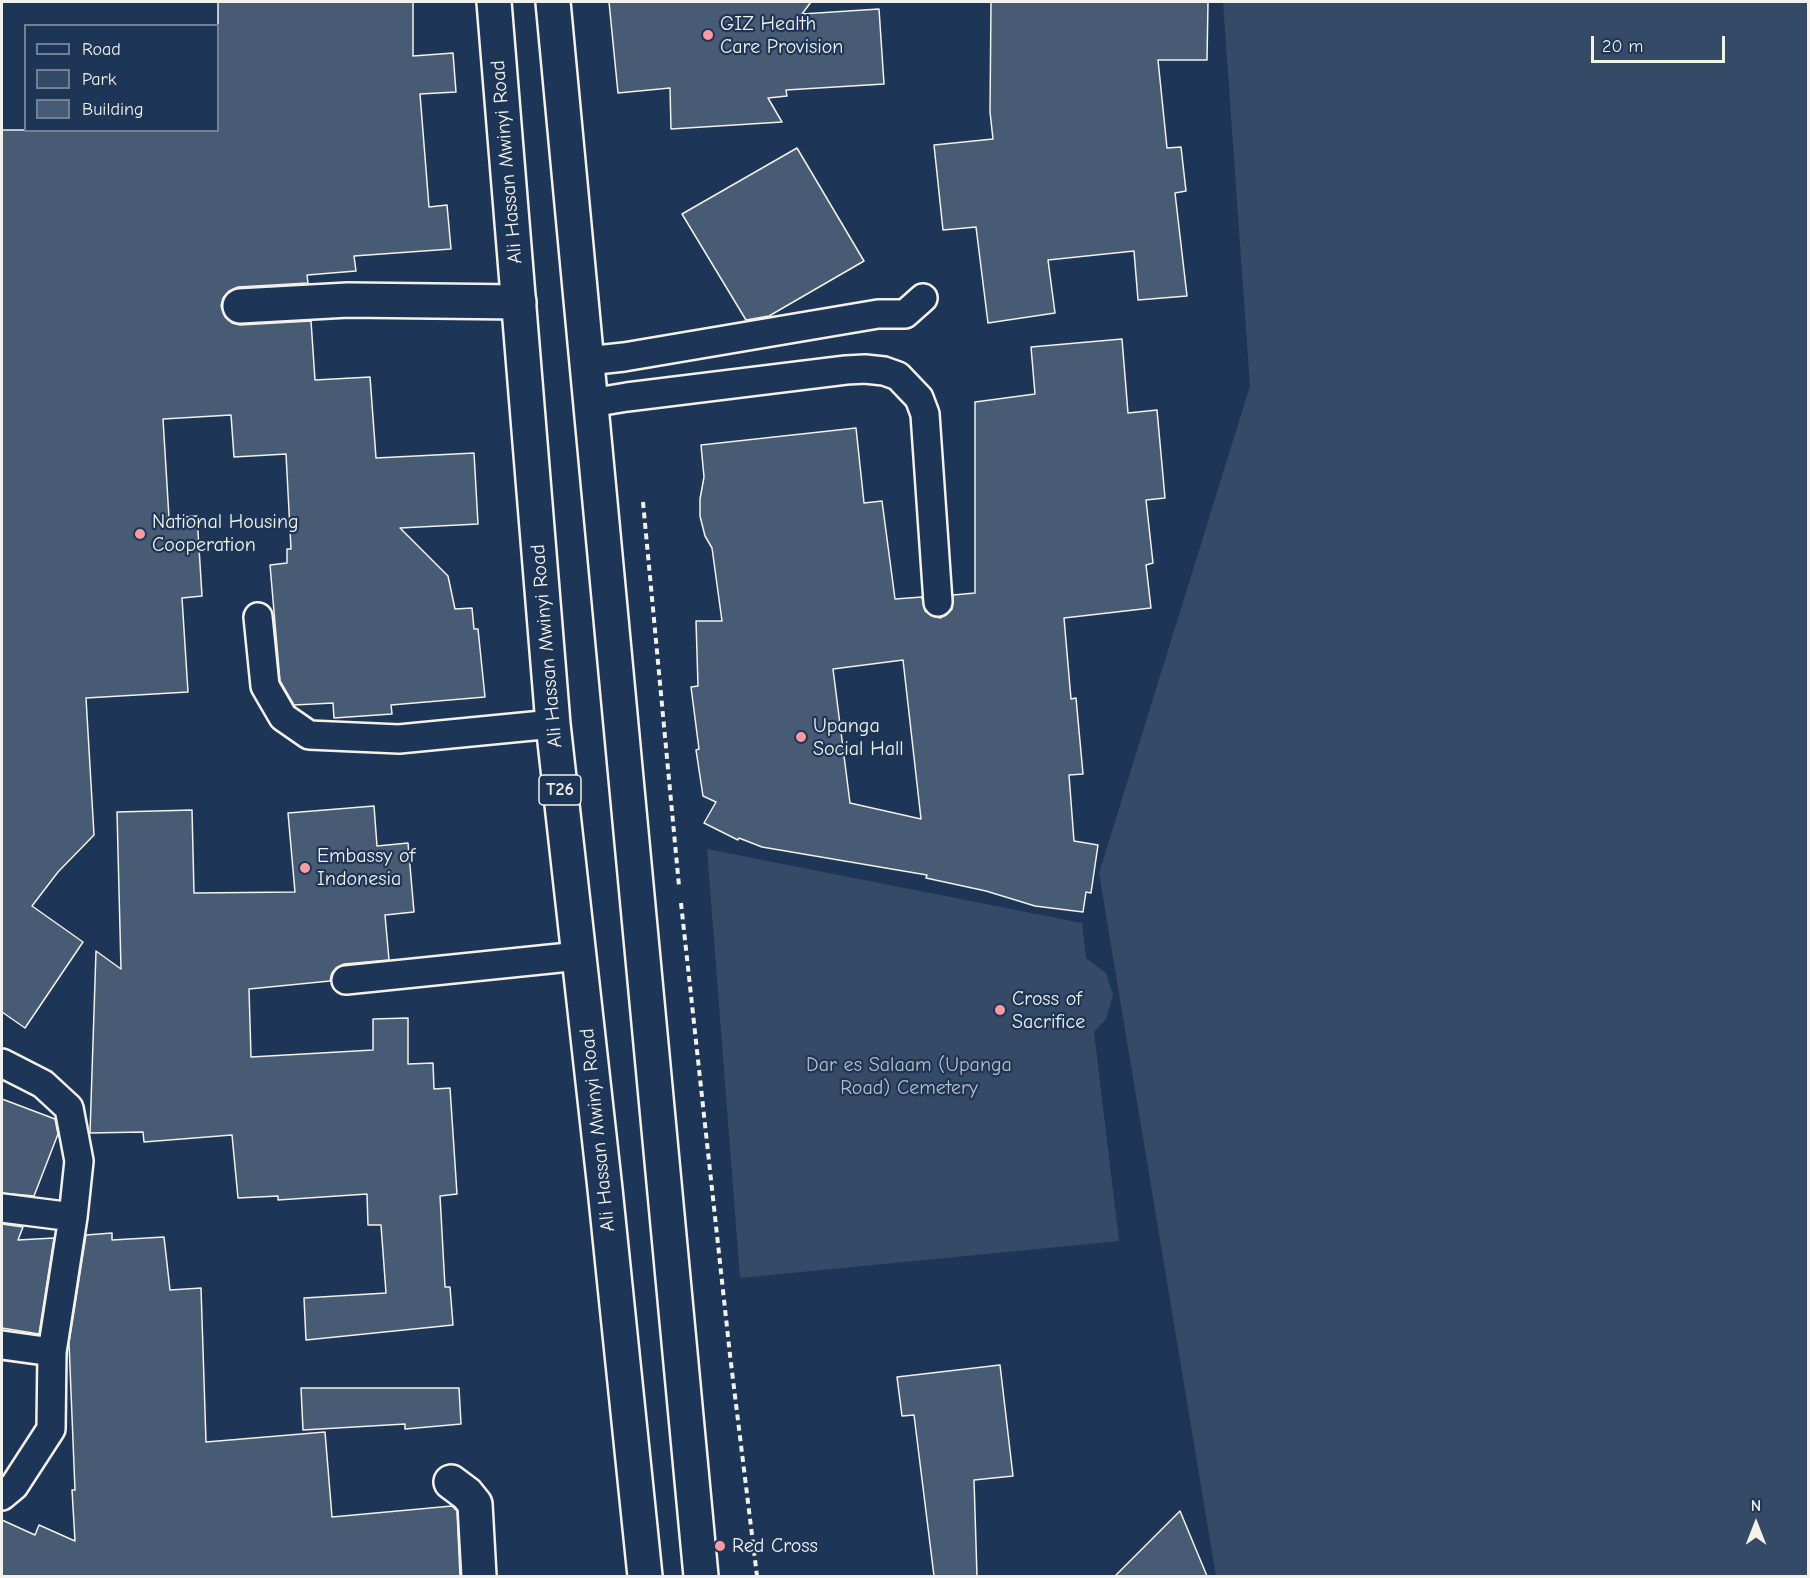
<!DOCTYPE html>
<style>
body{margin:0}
#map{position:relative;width:1810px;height:1578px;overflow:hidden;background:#1d3557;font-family:"Comic Neue",sans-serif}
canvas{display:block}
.frame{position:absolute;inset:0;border:3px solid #f4f1e8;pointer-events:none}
.legend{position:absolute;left:24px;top:24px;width:195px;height:108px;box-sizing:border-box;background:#1d3557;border:2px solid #738091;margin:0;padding:8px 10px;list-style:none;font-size:18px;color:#f4f1e8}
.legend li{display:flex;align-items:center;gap:12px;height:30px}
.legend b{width:30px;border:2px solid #738091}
.north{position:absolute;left:1726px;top:1494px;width:60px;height:60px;-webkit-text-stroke:4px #1d3557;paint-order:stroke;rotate:0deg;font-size:16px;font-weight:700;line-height:24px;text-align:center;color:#f4f1e8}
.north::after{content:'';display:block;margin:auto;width:21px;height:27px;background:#f4f1e8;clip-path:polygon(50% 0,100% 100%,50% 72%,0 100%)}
.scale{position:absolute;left:1591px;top:36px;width:134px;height:27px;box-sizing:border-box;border:3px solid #f4f1e8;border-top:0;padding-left:8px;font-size:18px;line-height:21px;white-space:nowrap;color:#f4f1e8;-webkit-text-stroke:4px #1d3557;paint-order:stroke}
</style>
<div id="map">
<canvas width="1810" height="1578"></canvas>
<div class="frame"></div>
<ul class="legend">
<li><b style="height:8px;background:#1d3557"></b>Road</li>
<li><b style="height:16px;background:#354a67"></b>Park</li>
<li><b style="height:16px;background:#485b74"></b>Building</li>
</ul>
<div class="north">N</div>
<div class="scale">20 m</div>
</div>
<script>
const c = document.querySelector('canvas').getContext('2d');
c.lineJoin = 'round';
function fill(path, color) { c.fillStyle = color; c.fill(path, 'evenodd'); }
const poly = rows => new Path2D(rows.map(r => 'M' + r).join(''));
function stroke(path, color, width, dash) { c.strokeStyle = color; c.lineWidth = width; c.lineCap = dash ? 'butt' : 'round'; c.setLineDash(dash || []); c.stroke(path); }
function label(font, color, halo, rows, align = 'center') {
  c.font = font + ' "Comic Neue",sans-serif'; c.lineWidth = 4.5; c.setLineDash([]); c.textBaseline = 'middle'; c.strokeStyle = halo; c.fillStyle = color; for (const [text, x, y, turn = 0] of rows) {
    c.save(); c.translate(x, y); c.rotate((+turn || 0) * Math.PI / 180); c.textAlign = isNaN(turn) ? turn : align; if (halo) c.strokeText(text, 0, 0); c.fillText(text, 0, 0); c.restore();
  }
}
fill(poly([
 [1223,2,1808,2,1808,1576,1216,1576,1099,873,1250,386],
 [707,849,1082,923,1086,958,1106,973,1113,995,1106,1019,1094,1032,1119,1241,740,1278]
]), '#354a67');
const building = poly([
 [218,2,413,2,413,56,453,53,456,92,420,94,429,207,447,205,451,249,354,256,356,271,307,275,308,283,238,287,229,291,223,298,221,306,225,317,232,323,240,325,311,321,315,380,370,377,376,458,474,453,478,524,400,528,448,576,455,609,472,608,474,629,478,629,485,697,391,705,392,714,334,718,333,703,294,705,280,681,270,565,287,563,287,549,291,549,286,454,234,457,231,415,163,419,169,518,197,516,202,596,182,598,188,692,86,698,94,835,58,872,32,906,83,942,25,1028,2,1012,2,130,218,130,218,2],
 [609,2,811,2,802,14,879,9,884,84,786,90,787,96,768,98,782,122,671,129,670,88,618,93,609,2],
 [991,2,1208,2,1207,60,1158,60,1167,148,1181,147,1186,191,1175,193,1187,296,1138,300,1134,251,1048,260,1055,313,988,323,976,227,943,230,934,145,993,139,990,112,991,2],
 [797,148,864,261,769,316,746,320,682,214,797,148],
 [1122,339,1128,413,1157,410,1165,498,1146,500,1153,563,1146,565,1151,608,1064,618,1071,699,1076,698,1083,774,1069,775,1074,841,1098,845,1091,893,1086,892,1083,912,1035,906,986,891,926,878,927,875,762,847,739,838,738,840,704,823,716,802,703,796,696,750,699,749,691,687,698,686,696,621,722,621,712,548,705,536,700,516,700,499,704,477,701,445,856,428,864,503,882,501,895,599,922,597,925,611,932,616,940,618,946,615,952,609,953,595,975,593,975,402,1035,394,1031,347,1122,339],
 [903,660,921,819,850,803,833,669,903,660],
 [374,806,377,846,408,843,414,912,385,915,389,960,344,964,336,968,332,973,330,981,249,989,251,1057,373,1050,373,1019,408,1018,408,1064,433,1063,434,1089,450,1088,457,1194,440,1196,445,1287,450,1287,453,1325,306,1340,304,1298,386,1293,381,1225,368,1225,367,1194,278,1200,278,1196,238,1198,232,1135,144,1142,143,1132,90,1133,96,951,121,969,117,812,192,810,194,893,295,892,288,813,374,806],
 [2,1099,55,1119,58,1134,34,1196,2,1193,2,1099],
 [2,1224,23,1227,18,1240,54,1238,39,1334,2,1328,2,1224],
 [112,1233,112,1240,164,1237,170,1290,201,1288,206,1442,325,1432,332,1517,452,1506,457,1511,460,1576,2,1576,2,1520,35,1535,39,1525,75,1541,72,1490,75,1490,69,1343,86,1235,112,1233],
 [1000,1365,1013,1476,974,1480,977,1576,934,1576,914,1415,902,1416,897,1377,1000,1365],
 [301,1388,459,1388,461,1424,405,1429,405,1424,303,1430,301,1388],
 [1180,1511,1207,1576,1115,1576,1180,1511]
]);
fill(building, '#485b74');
stroke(building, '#f4f1e8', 1.5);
const lane = poly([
 [587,361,624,357,878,314,905,314,923,298],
 [591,403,627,397,846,370,865,369,884,371,898,376,919,398,925,414,938,602],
 [258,617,265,686,283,717,309,735,399,739,553,724],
 [346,980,579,956],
 [2,1063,43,1084,69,1108,79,1161,73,1217,52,1352,51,1429,14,1486,2,1496],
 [2,1208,73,1217],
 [2,1345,52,1352]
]);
const street = poly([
 [240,306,348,300,519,302],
 [451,1482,467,1494,475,1504,479,1576]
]);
const highway = poly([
 [494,2,553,724,605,1189,645,1576],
 [553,2,701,1576]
]);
stroke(lane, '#f4f1e8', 32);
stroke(street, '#f4f1e8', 38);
stroke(highway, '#f4f1e8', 38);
stroke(poly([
 [643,502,679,886],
 [681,903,730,1355,757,1576]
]), '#f4f1e8', 4, [6, 4.5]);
stroke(lane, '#1d3557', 27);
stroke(street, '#1d3557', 33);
stroke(highway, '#1d3557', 33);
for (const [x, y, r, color] of [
 [708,35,6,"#ff9aa2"],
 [140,534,6,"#ff9aa2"],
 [801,737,6,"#ff9aa2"],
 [305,868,6,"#ff9aa2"],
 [1000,1010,6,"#ff9aa2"],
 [720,1546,6,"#ff9aa2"]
]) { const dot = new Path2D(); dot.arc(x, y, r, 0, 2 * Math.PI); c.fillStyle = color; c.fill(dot); stroke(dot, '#1d3557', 2); }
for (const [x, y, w] of [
 [560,790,42]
]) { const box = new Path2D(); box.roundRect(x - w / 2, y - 15, w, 30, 4.5); c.fillStyle = '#1d3557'; c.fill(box); stroke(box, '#f4f1e8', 1.5); }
label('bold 18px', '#f4f1e8', null, [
 ["T26",560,790]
]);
label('20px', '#f4f1e8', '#1d3557', [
 ["GIZ Health",720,24],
 ["Care Provision",720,47],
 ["National Housing",152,522],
 ["Cooperation",152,545],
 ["Upanga",813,726],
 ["Social Hall",813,749],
 ["Embassy of",317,856],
 ["Indonesia",317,879],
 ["Cross of",1012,999],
 ["Sacrifice",1012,1022],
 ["Red Cross",732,1546]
], 'left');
label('20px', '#f4f1e8', '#1d3557', [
 ["Ali Hassan Mwinyi Road",507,162,-95],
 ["Ali Hassan Mwinyi Road",547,646,-95],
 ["Ali Hassan Mwinyi Road",598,1130,-96]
]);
label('20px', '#bbbfc1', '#1d3557', [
 ["Dar es Salaam (Upanga",909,1065],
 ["Road) Cemetery",909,1088]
]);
</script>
